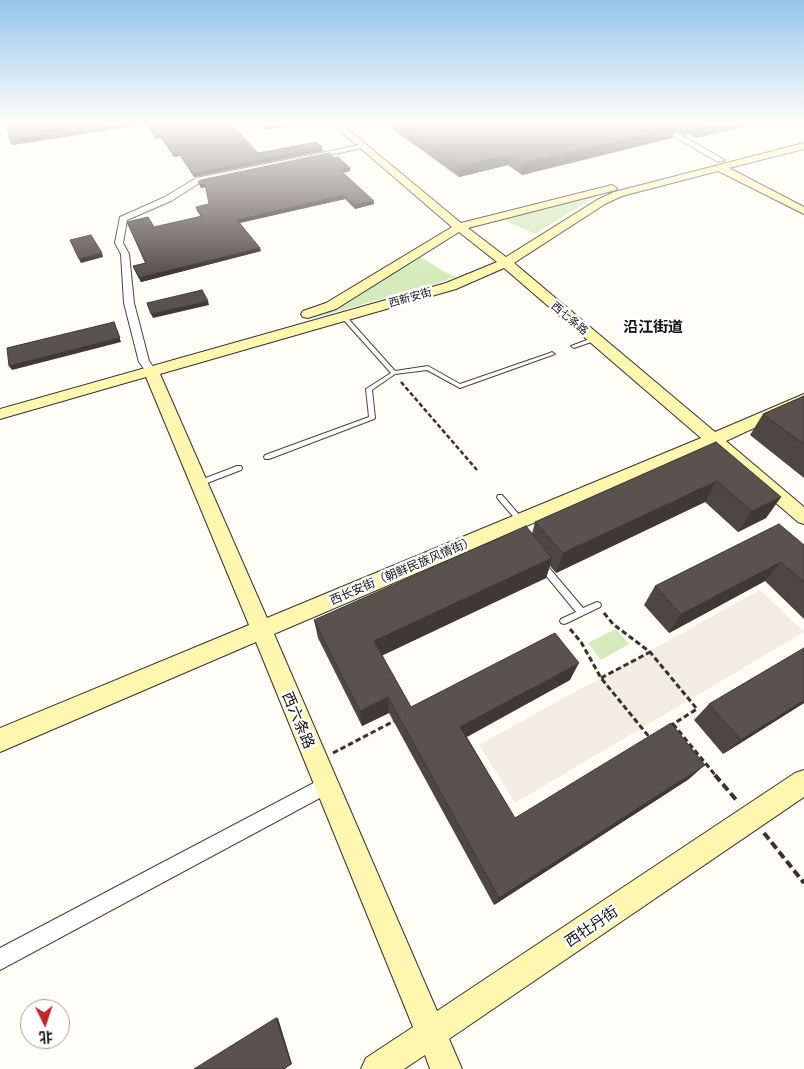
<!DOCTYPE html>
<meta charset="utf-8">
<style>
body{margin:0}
#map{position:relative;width:804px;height:1069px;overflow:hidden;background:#fffdf5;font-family:Georgia,"Noto Sans SC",serif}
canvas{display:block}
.north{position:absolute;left:20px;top:999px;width:50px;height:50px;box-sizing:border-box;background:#fff;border:1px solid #a0a0a0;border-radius:50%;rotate:176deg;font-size:14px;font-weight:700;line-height:20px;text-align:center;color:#111}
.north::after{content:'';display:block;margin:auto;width:18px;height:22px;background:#c4262e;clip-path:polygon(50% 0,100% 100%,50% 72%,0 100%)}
</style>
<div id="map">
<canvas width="804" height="1069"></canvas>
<div class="north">北</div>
</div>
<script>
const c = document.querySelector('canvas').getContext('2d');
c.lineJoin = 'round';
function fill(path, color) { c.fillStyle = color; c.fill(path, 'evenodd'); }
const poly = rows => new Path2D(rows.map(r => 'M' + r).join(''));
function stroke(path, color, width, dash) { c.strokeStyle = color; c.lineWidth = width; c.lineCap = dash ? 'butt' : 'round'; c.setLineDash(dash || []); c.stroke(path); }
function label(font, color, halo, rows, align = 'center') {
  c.font = font + ' Georgia,"Noto Sans SC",serif'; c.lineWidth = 5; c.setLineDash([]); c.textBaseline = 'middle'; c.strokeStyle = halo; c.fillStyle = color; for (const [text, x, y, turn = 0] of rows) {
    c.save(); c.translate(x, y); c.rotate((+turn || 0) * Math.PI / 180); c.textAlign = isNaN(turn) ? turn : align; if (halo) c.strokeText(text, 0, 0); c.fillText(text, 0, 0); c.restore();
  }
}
fill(poly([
 [600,194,535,234,502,219],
 [421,257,443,271,456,277,435,284,314,318],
 [616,629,629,644,601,660,588,643]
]), '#d5ebbd');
fill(poly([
 [760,590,804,632,515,803,479,745]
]), '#f1ede2');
const lane = poly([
 [341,315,345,315,395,371,428,366,460,384,550,353,552,352,555,354,460,388,427,370,395,374,372,390,375,418,374,419,269,459,265,459,264,457,265,455,369,417,366,389,391,373,341,317,341,315],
 [595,337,597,338,597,340,574,348,571,346,595,337],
 [237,466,241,466,242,468,241,470,202,485,200,485,197,483,198,481,237,466],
 [498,495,502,495,522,518,523,520,522,522,518,522,498,499,497,497,498,495],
 [542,562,545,563,583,608,597,602,600,603,601,605,600,607,567,623,564,624,561,623,560,621,561,619,576,612,539,567,538,565,539,563,542,562]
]);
const street = poly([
 [649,122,657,122,725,160,718,162,649,122],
 [365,144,367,145,367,147,201,182,171,201,127,220,123,243,129,254,134,303,149,361,156,371,155,373,147,373,139,362,124,303,121,254,115,243,120,217,165,197,196,178,365,144],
 [327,776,333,779,336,785,333,791,0,970,0,948,327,776]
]);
const secondary = poly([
 [330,122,339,122,461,223,612,185,617,188,616,190,468,228,506,257,597,200,614,192,804,143,804,149,729,168,804,207,804,214,718,171,622,196,605,204,514,263,715,432,804,394,804,405,726,441,804,507,804,524,798,522,711,447,274,634,437,1011,795,773,804,770,804,797,449,1039,462,1069,430,1069,425,1055,404,1069,361,1069,366,1058,413,1027,256,642,0,752,0,728,249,625,146,377,0,419,0,409,446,283,497,262,459,232,336,309,308,318,303,317,301,314,303,311,326,303,452,227,330,122],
 [504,268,701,438,267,618,160,374,456,289,504,268]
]);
stroke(lane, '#444', 2);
stroke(street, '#444', 2);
stroke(secondary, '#333', 2);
stroke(poly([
 [401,382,477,470]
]), '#333', 2.5, [4.5, 2.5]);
stroke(poly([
 [604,613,613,624,650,652,697,709,670,726],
 [570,629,581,642,601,678,650,738],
 [601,678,650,652],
 [673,724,716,776],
 [333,753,396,720]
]), '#333', 3, [5.5, 3]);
stroke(poly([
 [715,775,738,802],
 [764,833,804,883]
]), '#333', 4, [8, 4]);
fill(lane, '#fff');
fill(street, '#fff');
fill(secondary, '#fff6b0');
fill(poly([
 [6,122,229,122,258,153,323,151,194,177,180,156,174,157,161,138,156,139,146,124,12,145,10,141],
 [258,122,296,122,296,125,264,130],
 [383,122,762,122,696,138,688,134,684,135,675,130,672,138,522,175,508,165,459,177],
 [334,158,350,168,350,171,343,173,374,204,355,209,345,199,240,223,261,251,141,282,133,266,145,263,127,222,154,227,201,217,197,211,196,207,209,204,206,187,201,188,198,182],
 [804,396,804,478,750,435,763,414],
 [716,442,781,497,766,518,738,532,705,502,556,573,550,566,546,578,382,655,411,707,570,680,467,737,515,818,689,779,494,905,389,713,362,726,318,638,314,620,532,534,535,522],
 [804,545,804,619,765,581,669,633,644,605,655,586],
 [804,648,804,703,723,754,694,720,709,704]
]), '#4d4742');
fill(poly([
 [135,122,145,122,146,124,12,145,10,141],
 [296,122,296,125,264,130,264,127],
 [721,122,762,122,696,138,700,127],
 [691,123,688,134,684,135,687,124],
 [676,127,672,138,522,175,523,163],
 [160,135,161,138,156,139,156,136],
 [322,147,323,151,194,177,193,174],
 [179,152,180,156,174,157,173,153],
 [509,154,508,165,459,177,460,166],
 [350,168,350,171,340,173,340,170],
 [205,184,206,187,201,188,200,185],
 [344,195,345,199,238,223,237,220],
 [374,201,374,204,355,209,355,205],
 [260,248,261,251,141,282,139,278],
 [102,253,103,257,81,263,79,259],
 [208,301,209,305,153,318,151,314],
 [114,322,121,342,12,370,9,366],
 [717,481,705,502,556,573,563,553],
 [781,497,766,518,738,532,752,511],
 [552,558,546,578,375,659,374,641],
 [781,562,765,581,669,633,681,614],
 [579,663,570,680,457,742,460,727],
 [388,697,389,713,362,726,360,711],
 [804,700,804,703,723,754,741,740],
 [705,765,689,779,494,905,499,898],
 [276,1018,278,1018,292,1064,284,1069]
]), '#3f3936');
const building = poly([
 [6,122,135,122,10,141,6,122],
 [146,122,229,122,258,153,317,142,322,147,193,174,179,152,173,153,160,135,156,136,146,122],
 [260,122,296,122,264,127,260,122],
 [398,122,667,122,676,127,523,163,509,154,460,166,398,122],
 [683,122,721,122,700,127,691,123,687,124,683,122],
 [329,153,334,158,338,157,350,168,340,170,374,201,355,205,344,195,237,220,260,248,139,278,133,266,146,263,127,222,148,217,154,227,202,216,196,207,209,204,205,184,200,185,198,182,201,180,329,153],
 [91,235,102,253,79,259,70,240,91,235],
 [202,290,208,301,151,314,147,303,202,290],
 [114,322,120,338,9,366,7,348,114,322],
 [804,396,804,444,763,414,804,396],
 [716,442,781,497,752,511,717,481,563,553,535,522,716,442],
 [779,524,804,545,804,582,781,562,681,614,655,586,779,524],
 [526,526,552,558,374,641,411,707,555,633,579,663,460,727,515,818,671,723,705,765,499,898,388,697,360,711,314,620,526,526],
 [804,648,804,700,741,740,709,704,804,648],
 [276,1018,291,1064,284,1069,194,1069,276,1018]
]);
fill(building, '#5a524d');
stroke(building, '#3f3936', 1);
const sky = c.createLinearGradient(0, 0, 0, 272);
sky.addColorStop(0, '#95c6ee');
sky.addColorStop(0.45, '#fffefa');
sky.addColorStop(1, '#fffefa00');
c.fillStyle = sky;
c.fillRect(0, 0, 804, 272);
label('11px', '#111', '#fff', [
 ["西新安街",410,297,-16],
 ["西七条路",570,318,40]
]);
label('12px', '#111', '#fff', [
 ["西长安街（朝鲜民族风情街）",402,570,-23]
]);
label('bold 15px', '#111', '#fff', [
 ["沿江街道",653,326]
]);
label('15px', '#111', '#fff', [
 ["西六条路",299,720,67],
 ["西牡丹街",591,926,-34]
]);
</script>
